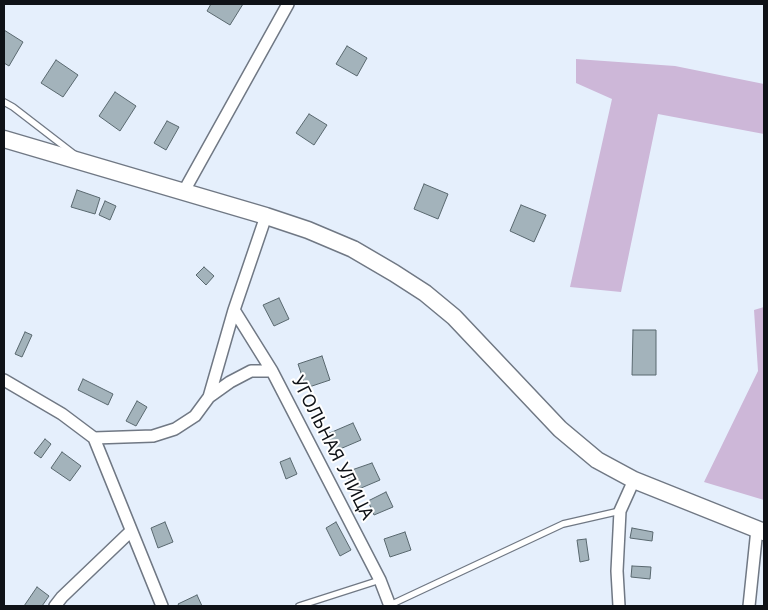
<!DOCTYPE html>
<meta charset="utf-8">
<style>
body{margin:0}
#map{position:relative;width:768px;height:610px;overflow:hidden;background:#e5effc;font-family:"Noto Sans",sans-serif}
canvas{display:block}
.frame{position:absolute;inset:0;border:5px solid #0f1217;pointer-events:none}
</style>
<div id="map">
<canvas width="768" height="610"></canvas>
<div class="frame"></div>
</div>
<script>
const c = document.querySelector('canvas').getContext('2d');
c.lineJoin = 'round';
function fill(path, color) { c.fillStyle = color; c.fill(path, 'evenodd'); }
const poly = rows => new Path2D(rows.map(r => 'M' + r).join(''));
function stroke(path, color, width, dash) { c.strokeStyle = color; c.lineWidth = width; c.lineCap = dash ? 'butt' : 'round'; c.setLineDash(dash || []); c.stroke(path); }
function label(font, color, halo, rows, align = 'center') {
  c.font = font + ' "Noto Sans",sans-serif'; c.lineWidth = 4; c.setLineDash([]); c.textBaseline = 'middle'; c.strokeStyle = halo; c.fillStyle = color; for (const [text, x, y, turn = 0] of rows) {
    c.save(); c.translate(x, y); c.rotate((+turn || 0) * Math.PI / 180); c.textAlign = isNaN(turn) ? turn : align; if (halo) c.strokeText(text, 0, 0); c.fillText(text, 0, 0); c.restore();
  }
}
fill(poly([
 [576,59,675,66,764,84,764,134,658,114,621,292,570,287,612,99,576,83],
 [764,307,764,500,704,482,758,371,754,310]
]), '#cdb7d8');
const building = poly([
 [211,4,243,4,230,25,207,11,211,4],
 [4,30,23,42,9,66,4,63,4,30],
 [347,46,367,58,357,76,336,64,347,46],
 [56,60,78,75,63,97,41,83,56,60],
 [115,92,136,106,120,131,99,116,115,92],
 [309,114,327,125,314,145,296,133,309,114],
 [167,121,179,127,166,150,154,143,167,121],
 [424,184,448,194,438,219,414,209,424,184],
 [77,190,100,198,95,214,71,207,77,190],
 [105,201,116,206,110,220,99,215,105,201],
 [521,205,546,215,534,242,510,231,521,205],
 [204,267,214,276,206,285,196,275,204,267],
 [279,298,289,319,274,326,263,305,279,298],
 [633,330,656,330,656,375,632,375,633,330],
 [25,332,32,335,22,357,15,354,25,332],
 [322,356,330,380,306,388,298,364,322,356],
 [83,379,113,394,108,405,78,390,83,379],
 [137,401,147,407,136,426,126,421,137,401],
 [353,423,361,440,333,452,325,435,353,423],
 [45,439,51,444,41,458,34,453,45,439],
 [62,452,81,466,70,481,51,468,62,452],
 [290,458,297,474,286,479,280,462,290,458],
 [372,463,380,480,354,491,346,472,372,463],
 [386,492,393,507,374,515,368,501,386,492],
 [165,522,173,542,158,548,151,528,165,522],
 [336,522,351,550,340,556,326,528,336,522],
 [632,528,653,532,652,541,630,538,632,528],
 [405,532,411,550,390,557,384,539,405,532],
 [586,539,589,560,580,562,577,540,586,539],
 [632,566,651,567,650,579,631,577,632,566],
 [37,587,49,596,42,606,24,606,37,587],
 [197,595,202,606,179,606,178,604,197,595]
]);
fill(building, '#a3b3bb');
stroke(building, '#59686f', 1);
const lane = poly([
 [4,102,13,107,74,154],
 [390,605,563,524,620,511],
 [299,606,380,580]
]);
const street = poly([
 [184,191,288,4],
 [234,310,272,371,380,580,390,606],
 [4,380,62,414,94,438,162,606],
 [209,397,230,382,251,371,272,371],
 [94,438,153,436,175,429,195,416,209,397,234,310,266,216],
 [55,606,62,597,131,531],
 [619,606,617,571,620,511,634,480],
 [749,606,757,529]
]);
const secondary = poly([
 [4,139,266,216,308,230,353,249,394,273,425,293,454,317,560,429,597,460,634,480,764,532]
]);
stroke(lane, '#707884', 8);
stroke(street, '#707884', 14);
stroke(secondary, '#707884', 19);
stroke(lane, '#fff', 5.5);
stroke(street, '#fff', 11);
stroke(secondary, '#fff', 16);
label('18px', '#0f1217', '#fff', [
 ["УГОЛЬНАЯ УЛИЦА",332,448,63]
]);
</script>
